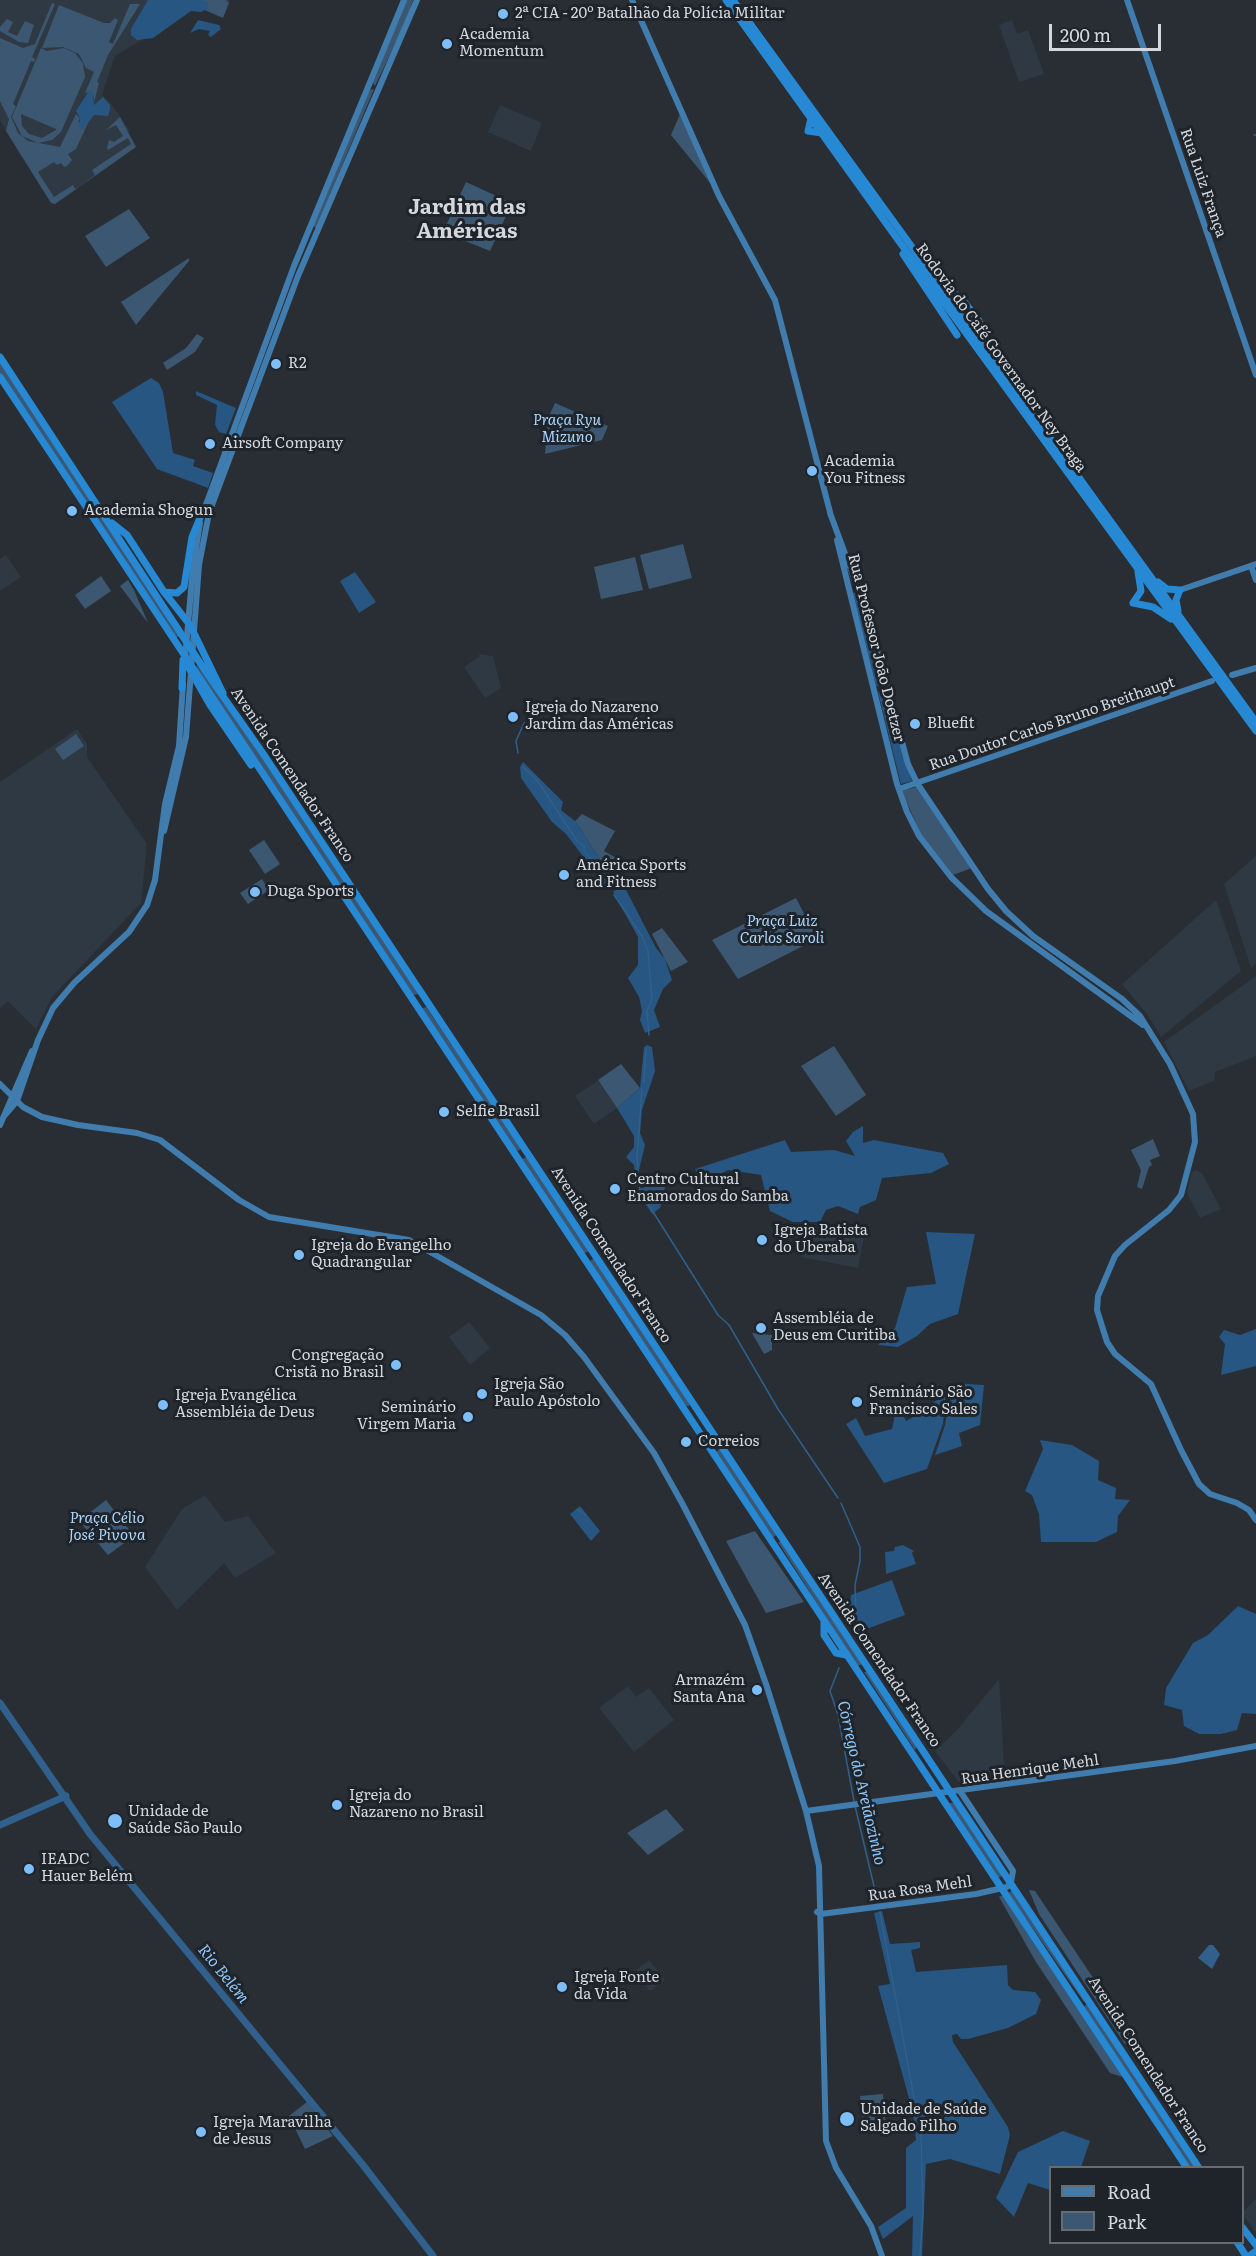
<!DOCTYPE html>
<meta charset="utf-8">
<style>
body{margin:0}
#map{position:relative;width:1256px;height:2256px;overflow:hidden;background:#282e34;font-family:Literata,serif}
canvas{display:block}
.legend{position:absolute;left:1049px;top:2166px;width:195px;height:78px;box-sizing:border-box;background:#1e242a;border:2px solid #676c71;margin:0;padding:8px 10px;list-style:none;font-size:18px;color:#d4d8dc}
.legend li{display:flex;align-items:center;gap:12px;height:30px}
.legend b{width:30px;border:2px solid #676c71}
.scale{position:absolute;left:1049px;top:24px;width:112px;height:27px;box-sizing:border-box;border:3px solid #d4d8dc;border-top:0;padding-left:8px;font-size:18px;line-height:21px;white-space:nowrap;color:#d4d8dc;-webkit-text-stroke:4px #1e242a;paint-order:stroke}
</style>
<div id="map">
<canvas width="1256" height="2256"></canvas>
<ul class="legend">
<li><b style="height:8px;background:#407dae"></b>Road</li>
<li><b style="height:16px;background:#3c5771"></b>Park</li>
</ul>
<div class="scale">200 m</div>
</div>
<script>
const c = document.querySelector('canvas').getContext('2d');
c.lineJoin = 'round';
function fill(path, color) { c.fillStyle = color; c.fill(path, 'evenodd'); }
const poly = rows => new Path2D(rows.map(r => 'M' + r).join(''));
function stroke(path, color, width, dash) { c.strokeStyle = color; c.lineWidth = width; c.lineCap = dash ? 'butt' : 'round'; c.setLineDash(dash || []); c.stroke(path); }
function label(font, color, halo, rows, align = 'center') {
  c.font = font + ' Literata,serif'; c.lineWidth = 6; c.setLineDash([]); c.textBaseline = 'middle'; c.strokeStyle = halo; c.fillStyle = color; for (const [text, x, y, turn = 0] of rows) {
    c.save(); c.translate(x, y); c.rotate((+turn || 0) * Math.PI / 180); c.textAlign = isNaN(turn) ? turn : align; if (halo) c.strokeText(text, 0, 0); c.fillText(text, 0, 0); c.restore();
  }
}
fill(poly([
 [0,0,230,0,223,18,196,7,115,56,102,95,112,105,130,131,128,133,136,147,55,204,51,203,0,121],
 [1012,20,1017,34,1028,30,1044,74,1019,82,999,25],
 [500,105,542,123,531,151,488,132],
 [6,555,21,577,0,591,0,559],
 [478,654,493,656,501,688,485,698,464,667,480,656],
 [77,729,87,744,87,757,147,844,141,903,52,997,36,1029,8,1001,0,1008,0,782],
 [1256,856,1256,964,1251,968,1224,884],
 [1216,900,1241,971,1161,1037,1147,1014,1122,984],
 [1256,976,1256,1056,1215,1072,1214,1081,1189,1091,1164,1042],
 [598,1081,617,1108,594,1124,575,1096],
 [1195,1170,1202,1173,1221,1209,1200,1218,1187,1193,1191,1174],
 [824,1229,865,1232,858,1268,801,1257,803,1243,793,1241,795,1231],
 [469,1322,490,1348,470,1365,449,1337],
 [205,1495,225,1522,248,1516,276,1553,235,1578,224,1563,177,1610,145,1567,182,1509],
 [999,1679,1005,1780,961,1785,935,1751,957,1730],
 [628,1686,636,1697,649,1688,674,1720,634,1752,599,1708],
 [649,1960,665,1980,650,1991,635,1971],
 [1256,2199,1256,2233,1242,2213]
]), '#2e3943');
fill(poly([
 [201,0,226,0,229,3,223,18,205,10],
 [406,0,413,0,406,22,375,86,373,83],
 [52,3,55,4,32,57,35,59,34,62,31,61,13,104,16,106,11,117,18,133,28,141,60,147,76,114,80,118,78,122,88,123,76,149,68,154,72,160,67,166,64,167,61,163,57,165,54,162,38,172,54,197,73,185,75,189,79,187,95,175,92,170,131,144,128,138,108,150,107,148,109,140,114,142,123,136,116,125,106,130,120,117,136,147,55,204,51,203,6,131,9,119,0,101,0,38,23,48,35,44],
 [130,4,140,4,108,55,97,82,99,83,94,103,94,97,89,92,85,93,94,72,86,68,79,54,63,47,42,48,59,5,104,23,110,23,115,18,118,20,109,42,113,44],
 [7,19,13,22,8,32,17,36,25,21,34,25,28,43,19,42,0,31,0,27],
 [41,48,47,51,64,48,75,53,83,63,85,77,61,132,52,140,38,143,22,136,12,117],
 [21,114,56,129,56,130,42,138,29,134,22,126],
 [374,89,316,228,313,226,370,90],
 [680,114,711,184,671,135],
 [466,182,512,203,490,251,443,232],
 [129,209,150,238,106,267,85,236],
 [189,258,189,261,136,325,121,302],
 [197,334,204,338,195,352,167,370,163,363,186,348],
 [0,363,93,501,88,504,0,373],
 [555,403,608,426,602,440,545,454,548,418],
 [99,510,142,576,179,637,176,637,94,513],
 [683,544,692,578,649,589,640,555],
 [635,557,643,590,601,599,594,567],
 [101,576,111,591,85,609,75,595],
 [128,580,134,590,148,623,120,586],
 [197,665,254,746,419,994,413,995,196,669],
 [76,734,84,746,63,760,55,749],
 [916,787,972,868,953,875,921,835,902,791],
 [582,814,615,831,604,851,627,864,612,883,605,867,575,821],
 [264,840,280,864,265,874,249,850],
 [262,879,269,890,248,904,240,893],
 [796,898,817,939,738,979,712,940],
 [662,928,688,962,671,971,652,934],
 [426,1007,521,1148,520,1150,516,1151,421,1009],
 [834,1046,866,1095,836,1116,801,1066],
 [621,1064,640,1088,617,1108,598,1080],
 [1153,1139,1160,1156,1150,1160,1152,1165,1149,1167,1142,1189,1137,1187,1141,1170,1131,1150],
 [527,1157,589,1251,583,1254,522,1159],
 [594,1258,690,1404,689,1406,684,1406,589,1262],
 [752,1333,772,1335,772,1350,764,1354],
 [720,1449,777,1535,771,1538,714,1453],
 [106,1500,134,1536,108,1555,79,1521],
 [755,1531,804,1602,766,1613,726,1541],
 [778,1542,781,1542,863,1664,857,1666],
 [864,1672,868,1672,917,1747,915,1750],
 [949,1803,955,1803,1004,1875,998,1878],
 [666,1809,684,1830,648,1855,627,1833],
 [1013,1890,1085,2000,1084,2002,1008,1893],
 [1029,1890,1035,1891,1138,2045,1128,2046,1124,2043,1039,1914],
 [1003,1895,1025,1930,1123,2077,1110,2073,1036,1962,999,1897],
 [1087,2004,1199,2167,1190,2167,1083,2007],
 [883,2094,886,2128,864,2130,860,2096],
 [307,2102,333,2136,305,2149,289,2116]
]), '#3c5771');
fill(poly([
 [148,0,201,0,208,3,208,8,201,12,191,11,153,38,137,40,131,35,131,29],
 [198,20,219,25,221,29,211,37,208,35,210,31,199,29,190,33],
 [89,91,93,92,94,105,103,97,110,105,110,109,108,116,94,115,83,129,79,128,80,118,76,111],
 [151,378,159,383,163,392,173,453,195,460,193,466,213,473,208,488,157,469,112,402],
 [196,391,236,408,226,434,219,432,215,425,217,405,196,395],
 [355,572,376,602,359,613,340,581],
 [857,592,884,684,876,686,853,593],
 [885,690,912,781,901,784,878,692],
 [523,762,563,802,561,810,575,821,605,867,612,883,607,888,566,834,552,822,521,778,520,767],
 [623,884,656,948,665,959,672,980,663,989,654,1010,660,1027,645,1033,640,1020,642,1011,639,997,628,978,638,965,638,937,613,892],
 [647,1045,652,1047,655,1071,642,1110,640,1133,645,1145,638,1174,640,1182,636,1183,634,1165,626,1157,634,1147,634,1136,617,1108,640,1088,644,1047],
 [863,1126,863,1143,874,1140,943,1153,949,1164,931,1173,882,1178,876,1200,860,1207,858,1214,838,1206,826,1210,820,1222,793,1222,770,1211,761,1175,728,1170,703,1183,695,1169,785,1140,791,1152,834,1150,855,1156,846,1141,853,1132],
 [667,1179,660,1208,652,1214,637,1190],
 [926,1232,975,1234,958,1314,930,1324,917,1336,898,1347,878,1345,895,1328,907,1287,936,1284],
 [1256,1329,1256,1366,1221,1375,1225,1344,1219,1337,1224,1330,1240,1335],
 [952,1383,984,1385,980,1425,959,1433,962,1446,935,1455,945,1425],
 [946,1393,943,1424,927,1469,884,1483,846,1424,856,1418,865,1436,892,1429,896,1410,900,1409,906,1421,919,1414],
 [1040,1440,1072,1445,1099,1461,1098,1480,1116,1488,1115,1499,1130,1500,1118,1516,1117,1532,1096,1542,1041,1542,1039,1514,1032,1495,1025,1491,1043,1449],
 [580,1506,600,1531,591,1541,570,1514],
 [903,1545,914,1551,912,1553,916,1564,886,1574,885,1552,894,1551,895,1547],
 [892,1580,905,1615,858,1632,843,1613,849,1610,851,1595],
 [1238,1606,1256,1614,1256,1714,1242,1713,1237,1730,1221,1734,1199,1734,1184,1726,1182,1710,1164,1705,1166,1688,1193,1643,1208,1635],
 [882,1911,890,1944,920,1942,920,1948,911,1950,916,1972,1007,1965,1008,1985,1013,1990,1035,1992,1041,2000,1036,2014,1008,2028,968,2039,961,2039,957,2034,952,2035,953,2042,1008,2127,1010,2135,1000,2174,950,2159,926,2164,922,2256,912,2256,913,2216,883,2239,878,2227,906,2208,906,2148,916,2140,913,2113,878,1986,890,1984,874,1913],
 [1063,2131,1090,2141,1081,2167,1050,2168,1050,2190,1028,2183,1014,2217,996,2198,1018,2152]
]), '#265681');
fill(poly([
 [1209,1945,1213,1945,1220,1954,1212,1969,1198,1958]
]), '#30608b');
stroke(poly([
 [1254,135,1256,135],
 [518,753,516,741,524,723],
 [523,767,537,780,577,841,584,846,584,851,601,870,609,886],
 [614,895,642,936,648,951,652,999,647,1011,649,1035],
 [644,1082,646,1049],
 [642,1089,637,1158,640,1191,718,1315,729,1325,778,1409,838,1498],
 [841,1503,860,1547,860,1561,855,1585,856,1622],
 [578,1510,585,1515],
 [839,1668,830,1691,838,1715,854,1801],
 [855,1806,878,1903],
 [880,1912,921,2136,923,2212,920,2256]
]), '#30608b', 1.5);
stroke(poly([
 [0,1703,90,1834,363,2165,433,2256],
 [0,1825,66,1796]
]), '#30608b', 7);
stroke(poly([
 [632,0,719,196,775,300,831,516],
 [1127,0,1256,375],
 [204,510,294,266,404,0],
 [830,513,867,613,908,764,917,783,988,889,1006,911,1033,936,1122,999,1140,1016,1170,1064,1193,1114,1195,1142,1181,1195,1169,1210,1125,1245,1115,1256,1098,1296,1097,1310,1107,1342,1115,1354,1151,1384,1181,1450,1199,1484,1210,1494,1237,1503,1249,1510,1256,1520],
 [837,540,897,784,907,812,919,836,951,877,986,911,1143,1025],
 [1251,566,1256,580],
 [1180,590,1256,564],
 [185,659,193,567,200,523],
 [1232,675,1256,668],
 [899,789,1212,681],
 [164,831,186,737,199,565,209,513,298,276,417,0],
 [0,1084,23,1107,42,1117,78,1125,137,1133,160,1140,239,1200,269,1217,409,1240,541,1315,565,1335,584,1357,654,1453,682,1503,745,1625,766,1684,806,1811,819,1866,826,2141,836,2168,871,2226,882,2256],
 [5,1115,17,1101,38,1040,53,1008,74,983,129,932,147,905,155,880,165,804,179,746,183,684],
 [0,1125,32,1051],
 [806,1811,1175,1761,1256,1746],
 [817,1912,821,1914,976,1894,1007,1887,1011,1882,1013,1871,960,1791]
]), '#407dae', 6);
stroke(poly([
 [726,0,893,233,1256,731],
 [733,0,1256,722],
 [811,118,808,131,822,133],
 [903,254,957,335],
 [946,288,962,299,979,321,987,345],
 [0,357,208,675,262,752,1199,2168],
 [0,377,1187,2168],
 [112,523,127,535,164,592,190,625,223,693],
 [1158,582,1167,589,1180,590,1176,600,1178,611],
 [164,592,177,593,184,587,192,537,204,508],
 [1133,603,1153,607,1171,619],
 [1133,603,1141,591,1138,572],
 [186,663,210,705,251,765],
 [182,688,183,660],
 [824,1621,824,1635,836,1653,846,1655],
 [1242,2227,1256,2245],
 [1237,2242,1246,2256],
 [1249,2256,1256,2251]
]), '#2788d4', 7);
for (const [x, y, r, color] of [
 [503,14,6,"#7dbef9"],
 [447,44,6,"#7dbef9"],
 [276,364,6,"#7dbef9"],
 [210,444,6,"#7dbef9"],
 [812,471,6,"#7dbef9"],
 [72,511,6,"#7dbef9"],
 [513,717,6,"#7dbef9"],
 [915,724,6,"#7dbef9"],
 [564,875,6,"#7dbef9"],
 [255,892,6,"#7dbef9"],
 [444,1112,6,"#7dbef9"],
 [615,1189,6,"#7dbef9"],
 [762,1240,6,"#7dbef9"],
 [299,1255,6,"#7dbef9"],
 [761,1328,6,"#7dbef9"],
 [396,1365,6,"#7dbef9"],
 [482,1394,6,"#7dbef9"],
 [857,1402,6,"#7dbef9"],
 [163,1405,6,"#7dbef9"],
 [468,1417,6,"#7dbef9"],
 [686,1442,6,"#7dbef9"],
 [757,1690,6,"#7dbef9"],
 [337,1805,6,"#7dbef9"],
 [115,1821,8,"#7dbef9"],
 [29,1869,6,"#7dbef9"],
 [562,1987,6,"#7dbef9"],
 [847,2119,8,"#7dbef9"],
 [201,2132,6,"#7dbef9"]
]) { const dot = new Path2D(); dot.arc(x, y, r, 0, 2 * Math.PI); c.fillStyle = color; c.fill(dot); stroke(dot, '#1e242a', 2); }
label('15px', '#d4d8dc', '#1e242a', [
 ["2ª CIA - 20º Batalhão da Polícia Militar",515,14],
 ["Academia",459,35],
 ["Momentum",459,52],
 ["R2",288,364],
 ["Airsoft Company",222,444],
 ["Academia",824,462],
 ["You Fitness",824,479],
 ["Academia Shogun",84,511],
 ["Igreja do Nazareno",525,708],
 ["Jardim das Américas",525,725],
 ["Bluefit",927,724],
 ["América Sports",576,866],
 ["and Fitness",576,883],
 ["Duga Sports",267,892],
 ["Selfie Brasil",456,1112],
 ["Centro Cultural",627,1180],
 ["Enamorados do Samba",627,1197],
 ["Igreja Batista",774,1231],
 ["do Uberaba",774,1248],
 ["Igreja do Evangelho",311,1246],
 ["Quadrangular",311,1263],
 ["Assembléia de",773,1319],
 ["Deus em Curitiba",773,1336],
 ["Congregação",384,1356,"right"],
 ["Cristã no Brasil",384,1373,"right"],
 ["Igreja São",494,1385],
 ["Paulo Apóstolo",494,1402],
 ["Seminário São",869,1393],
 ["Francisco Sales",869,1410],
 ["Igreja Evangélica",175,1396],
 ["Assembléia de Deus",175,1413],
 ["Seminário",456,1408,"right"],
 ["Virgem Maria",456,1425,"right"],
 ["Correios",698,1442],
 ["Armazém",745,1681,"right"],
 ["Santa Ana",745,1698,"right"],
 ["Igreja do",349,1796],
 ["Nazareno no Brasil",349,1813],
 ["Unidade de",128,1812],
 ["Saúde São Paulo",128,1829],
 ["IEADC",41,1860],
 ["Hauer Belém",41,1877],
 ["Igreja Fonte",574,1978],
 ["da Vida",574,1995],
 ["Unidade de Saúde",860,2110],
 ["Salgado Filho",860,2127],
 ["Igreja Maravilha",213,2123],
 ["de Jesus",213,2140]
], 'left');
label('15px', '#d4d8dc', '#1e242a', [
 ["Rua Luiz França",1203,183,71],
 ["Rodovia do Café Governador Ney Braga",1001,358,54],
 ["Rua Professor João Doetzer",876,648,76],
 ["Rua Doutor Carlos Bruno Breithaupt",1052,724,-19],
 ["Avenida Comendador Franco",292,775,56],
 ["Avenida Comendador Franco",611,1255,57],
 ["Avenida Comendador Franco",879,1660,56],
 ["Rua Henrique Mehl",1030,1770,-8],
 ["Rua Rosa Mehl",920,1889,-8],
 ["Avenida Comendador Franco",1148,2065,57]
]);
label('italic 15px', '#abd5fc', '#1e242a', [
 ["Praça Ryu",567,421],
 ["Mizuno",567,438],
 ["Praça Luiz",782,922],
 ["Carlos Saroli",782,939],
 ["Praça Célio",107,1519],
 ["José Pivova",107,1536]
]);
label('italic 16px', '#8fc6fa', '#1e242a', [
 ["Córrego do Areiãozinho",861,1783,77],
 ["Rio Belém",223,1974,51]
]);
label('bold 21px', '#d4d8dc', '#1e242a', [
 ["Jardim das",467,208],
 ["Américas",467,232]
]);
</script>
